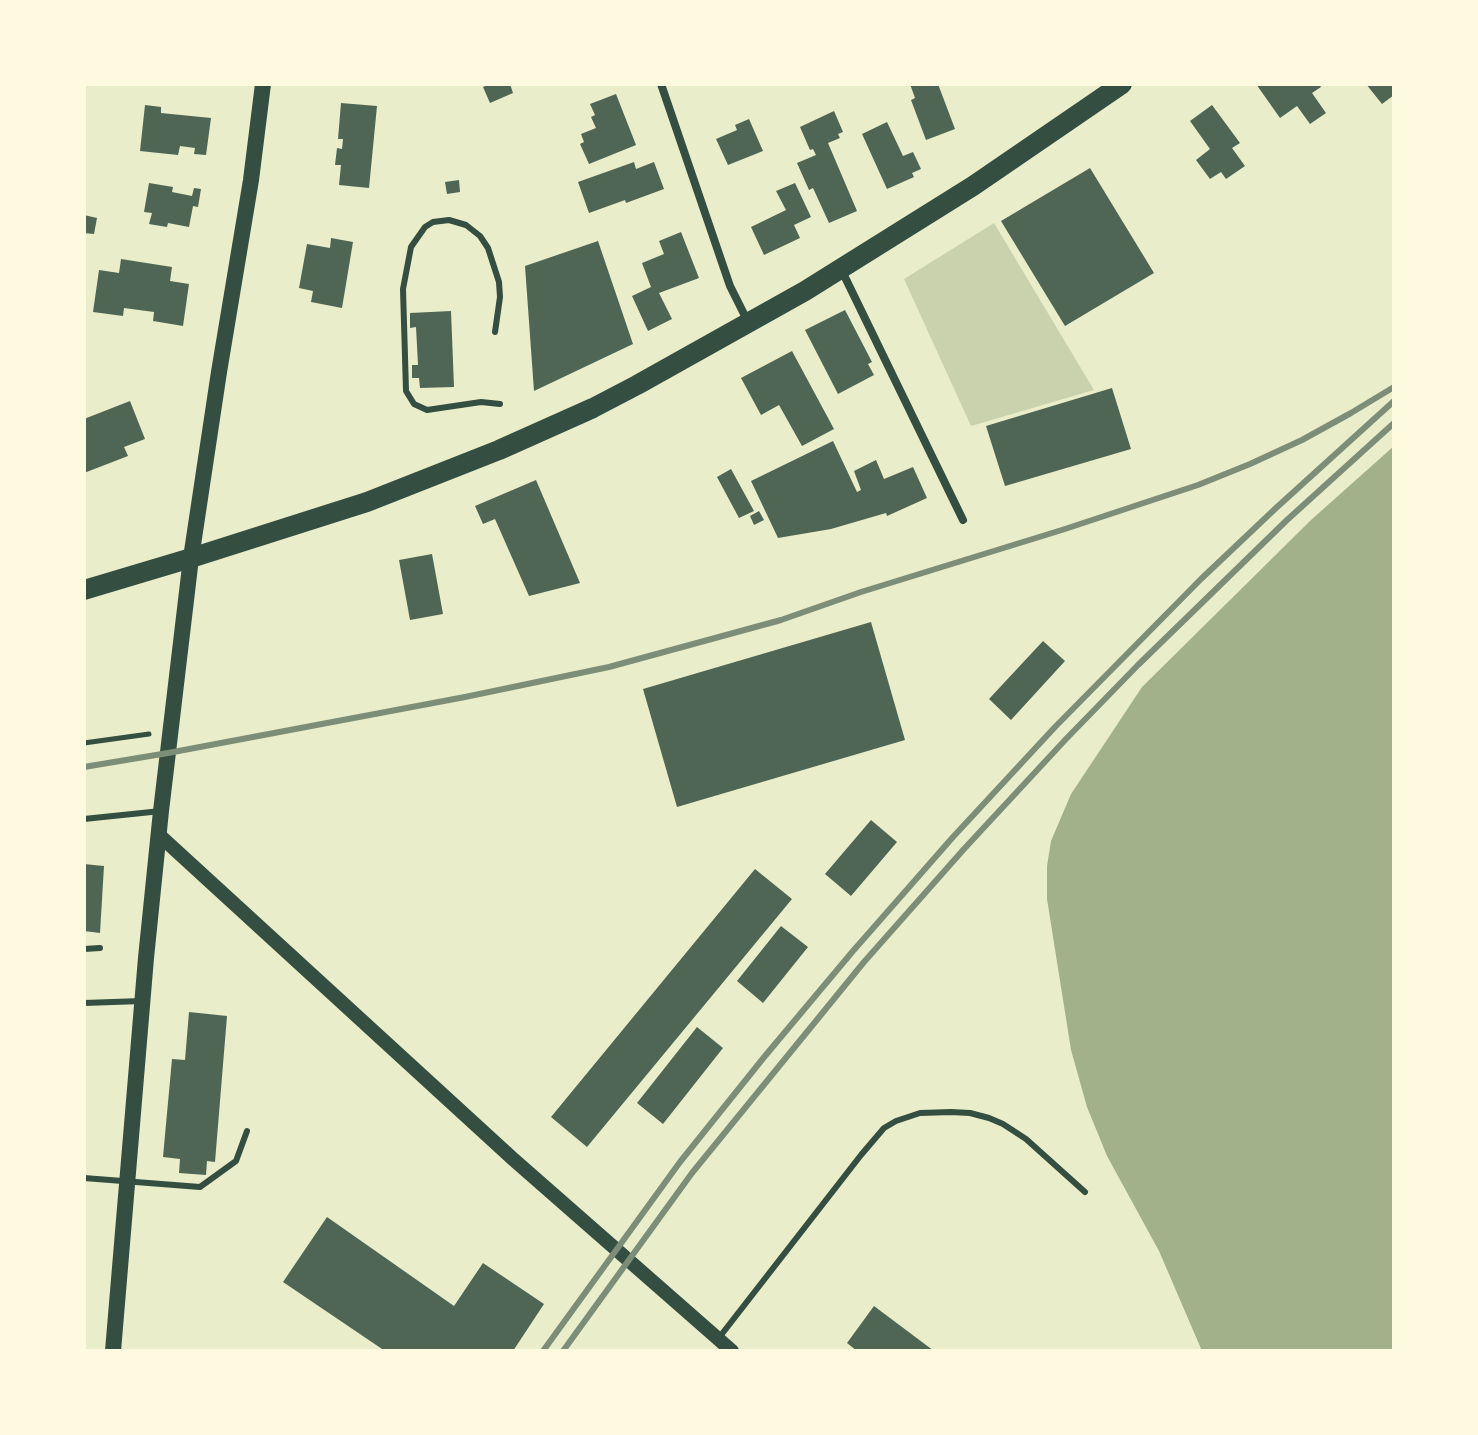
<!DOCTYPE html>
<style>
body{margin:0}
#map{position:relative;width:1478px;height:1435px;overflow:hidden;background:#e9edc9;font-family:Commissioner,sans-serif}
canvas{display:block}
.frame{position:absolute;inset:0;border:86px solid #fefae0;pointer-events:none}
</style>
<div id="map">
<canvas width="1478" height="1435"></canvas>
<div class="frame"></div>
</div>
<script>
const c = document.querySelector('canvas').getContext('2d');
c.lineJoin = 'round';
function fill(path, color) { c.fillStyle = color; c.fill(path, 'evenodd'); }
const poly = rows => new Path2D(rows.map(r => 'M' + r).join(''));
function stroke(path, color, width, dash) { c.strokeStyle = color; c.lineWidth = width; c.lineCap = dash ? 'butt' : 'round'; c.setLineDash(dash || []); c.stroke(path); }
fill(poly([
 [994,223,1094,390,971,426,904,279]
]), '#cad2ad');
fill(poly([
 [1394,446,1394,1351,1202,1351,1159,1251,1107,1156,1087,1107,1071,1050,1047,899,1047,866,1051,841,1071,794,1142,687,1311,520]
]), '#a3b18a');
fill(poly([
 [490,84,510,84,513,93,490,103,483,87],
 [910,84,938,84,955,129,926,140,911,100,915,98],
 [1256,84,1319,84,1321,87,1312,93,1326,113,1310,124,1297,106,1280,118],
 [1366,84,1394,84,1394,95,1382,104],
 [616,94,636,145,589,164,580,144,584,142,581,134,596,128,591,117,595,115,590,104],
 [341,103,377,106,369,188,339,185,341,165,335,165,337,148,342,149,343,139,338,139],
 [145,105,161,107,161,113,211,118,206,155,194,154,195,148,180,146,178,155,140,151],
 [1212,105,1240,143,1232,148,1245,166,1226,179,1221,172,1210,179,1196,160,1210,149,1190,121],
 [834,111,843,132,838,134,840,138,828,143,857,211,829,223,813,188,809,190,797,163,816,155,813,149,810,150,800,127],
 [749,119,763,151,728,165,716,139,737,130,735,125],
 [887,122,903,156,913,152,921,169,912,173,914,177,887,189,862,134],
 [634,162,636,169,654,162,664,189,626,203,625,200,589,213,578,182],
 [1090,168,1154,273,1065,326,1001,221],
 [459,180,460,192,447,194,445,182],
 [149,183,173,187,172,192,192,196,194,188,201,189,198,207,193,206,189,227,168,223,167,227,149,224,152,213,144,212],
 [795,183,811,217,794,225,800,238,764,255,751,227,786,210,776,191],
 [84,215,97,218,94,234,84,233],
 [681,232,699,278,659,293,672,319,648,331,632,296,651,287,642,263,664,254,659,241],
 [331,238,353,242,342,308,311,302,313,291,299,288,307,244,330,248],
 [598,241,633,344,534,391,525,266],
 [121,259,172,267,170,281,189,284,183,326,153,321,154,312,124,308,123,316,93,312,99,270,119,273],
 [845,310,872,362,868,364,874,375,838,394,805,330],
 [451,311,454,387,420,388,419,378,412,378,412,365,418,365,416,327,410,328,410,313],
 [792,351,834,429,802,446,779,405,761,415,741,378],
 [1112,388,1131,449,1005,486,986,426],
 [130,401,145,439,124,447,128,456,84,473,84,419],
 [833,441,857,492,861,490,854,471,876,460,884,479,913,467,927,498,887,516,886,513,831,529,778,538,751,481],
 [731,469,754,511,739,518,717,477],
 [536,480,580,583,529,596,495,519,483,524,475,506],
 [759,511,764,520,754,525,750,516],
 [432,554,443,614,410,620,399,560],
 [871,622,905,740,677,807,643,689],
 [1043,641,1065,661,1011,720,989,699],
 [871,820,897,842,851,896,825,874],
 [84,864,104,866,100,933,84,931],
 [755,869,792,899,587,1147,551,1117],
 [781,926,808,947,763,1003,737,981],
 [189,1012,227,1016,215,1162,207,1161,206,1175,179,1173,180,1159,163,1157,172,1059,185,1060],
 [697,1027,723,1048,663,1124,637,1103],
 [327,1217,454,1306,483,1263,544,1304,513,1351,385,1351,283,1282],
 [874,1306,934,1351,857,1351,847,1343]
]), '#4f6655');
stroke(poly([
 [84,743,149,734]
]), '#344e41', 5);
stroke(poly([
 [495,332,500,297,499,282,488,248,480,236,466,225,449,220,433,222,425,227,411,247,403,289,406,391,414,404,427,410,481,402,500,404],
 [84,819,161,811],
 [84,949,100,948],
 [84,1003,142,1001],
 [84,1178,200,1187,236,1161,247,1131],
 [718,1339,861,1155,884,1128,896,1121,920,1113,951,1112,970,1113,989,1118,1003,1124,1026,1139,1085,1192]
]), '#344e41', 6);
stroke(poly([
 [661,84,730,286,748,322],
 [841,269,963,520]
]), '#344e41', 8);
stroke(poly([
 [158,834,513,1159,732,1351]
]), '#344e41', 14);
stroke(poly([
 [113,1351,146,958,161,811,191,558,219,372,251,180,263,84]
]), '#344e41', 16);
stroke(poly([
 [84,590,191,558,367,502,499,450,593,408,637,385,805,291,973,186,1122,84]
]), '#344e41', 20);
stroke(poly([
 [84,767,168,753,465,697,609,667,781,620,861,592,1065,529,1198,485,1250,464,1302,440,1351,413,1394,387],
 [543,1351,680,1162,765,1056,853,951,953,837,1055,727,1201,579,1276,508,1394,401],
 [563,1351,692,1173,864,962,964,849,1066,739,1138,665,1287,520,1394,423]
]), '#7c8e77', 6);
</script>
